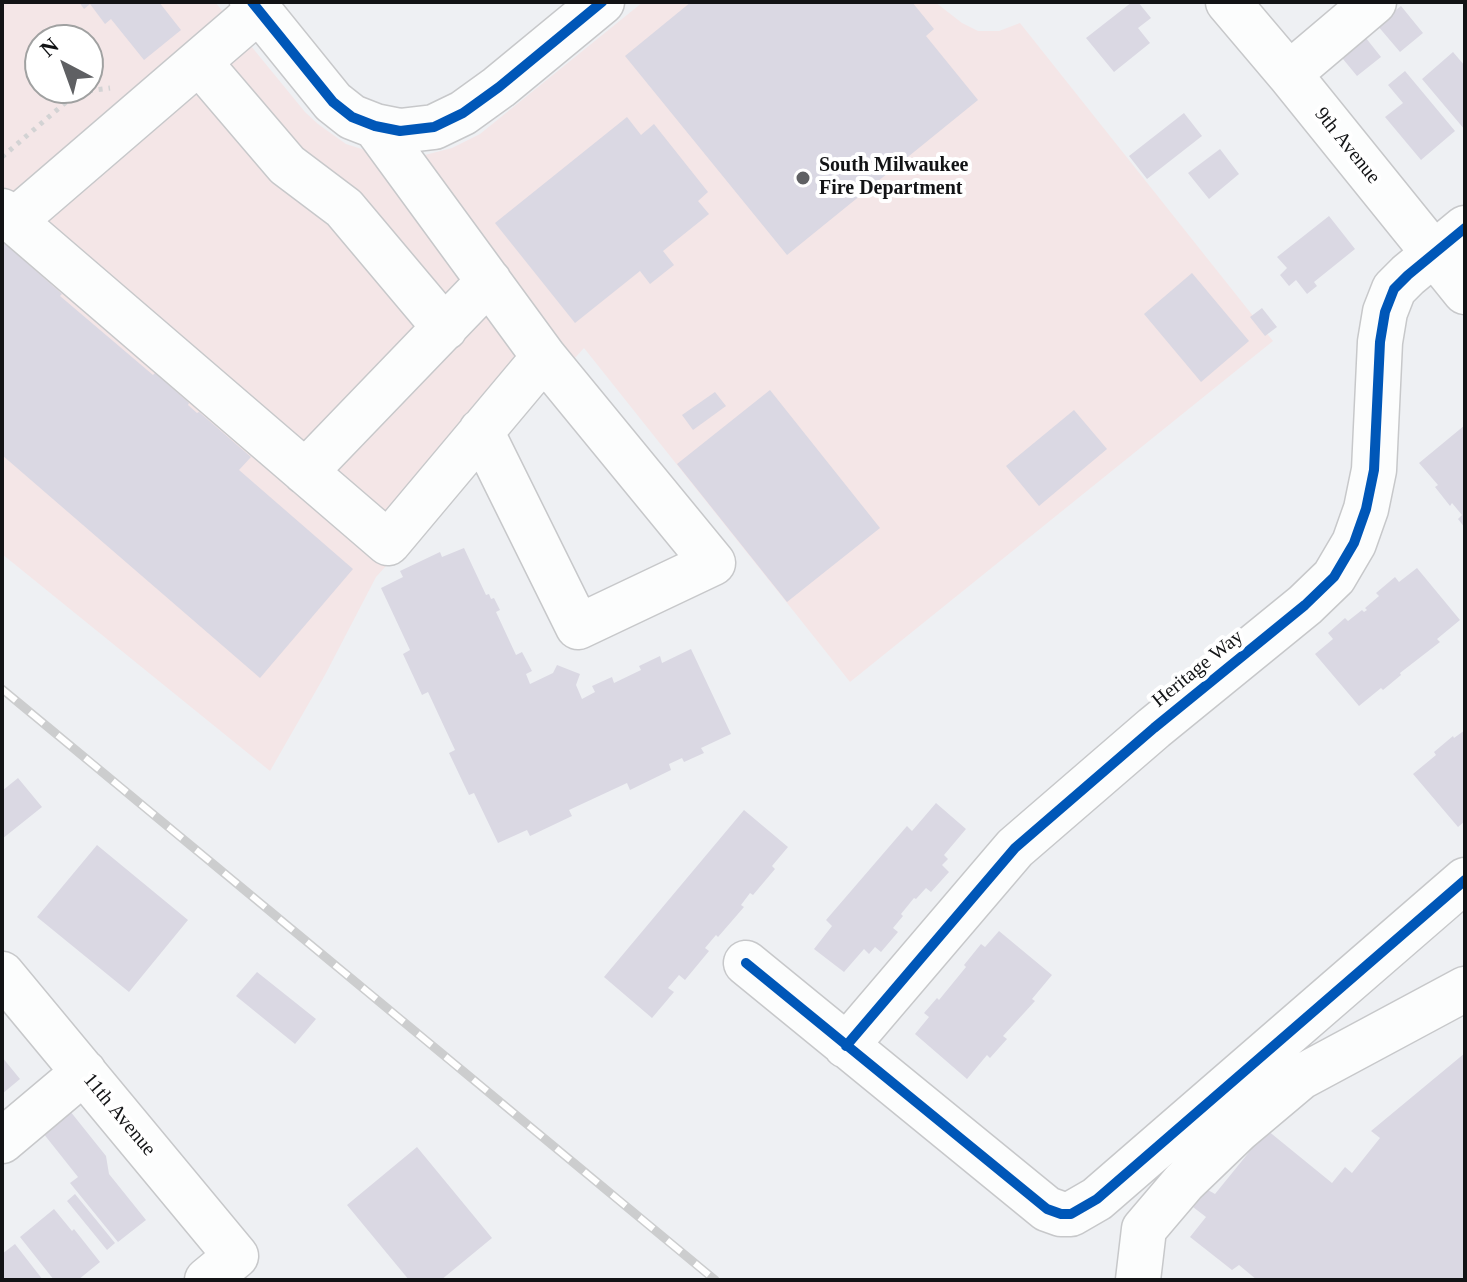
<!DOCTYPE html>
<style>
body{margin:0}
#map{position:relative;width:1467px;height:1282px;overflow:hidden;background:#eef0f3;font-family:Georgia,serif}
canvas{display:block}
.frame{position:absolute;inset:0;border:4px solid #121315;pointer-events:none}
.north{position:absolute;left:24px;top:24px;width:80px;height:80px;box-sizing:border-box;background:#fff;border:2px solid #a0a1a1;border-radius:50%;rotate:319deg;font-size:22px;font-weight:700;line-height:32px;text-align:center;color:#121315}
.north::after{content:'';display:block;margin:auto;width:28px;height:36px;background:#5f6063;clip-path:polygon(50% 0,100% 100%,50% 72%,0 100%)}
</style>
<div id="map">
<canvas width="1467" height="1282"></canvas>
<div class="frame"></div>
<div class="north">N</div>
</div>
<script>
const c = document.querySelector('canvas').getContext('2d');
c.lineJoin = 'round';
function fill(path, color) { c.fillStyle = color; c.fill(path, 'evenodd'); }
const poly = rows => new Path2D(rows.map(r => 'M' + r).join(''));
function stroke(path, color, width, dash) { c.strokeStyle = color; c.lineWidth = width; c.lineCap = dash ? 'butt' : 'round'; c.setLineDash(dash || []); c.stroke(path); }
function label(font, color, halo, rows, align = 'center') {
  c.font = font + ' Georgia,serif'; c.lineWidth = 8; c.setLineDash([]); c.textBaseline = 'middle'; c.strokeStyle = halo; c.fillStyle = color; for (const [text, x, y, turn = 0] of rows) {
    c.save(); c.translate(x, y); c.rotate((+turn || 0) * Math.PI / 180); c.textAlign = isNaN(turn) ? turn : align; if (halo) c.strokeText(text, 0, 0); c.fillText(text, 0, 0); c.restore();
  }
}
fill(poly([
 [2,2,215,2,305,112,318,124,346,144,371,152,421,156,452,148,480,134,643,2,935,2,962,23,978,31,999,31,1020,23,1273,341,850,682,584,348,376,577,325,675,270,771,2,554],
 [40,40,88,40,88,88,40,88]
]), '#f4e6e7');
fill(poly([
 [79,2,159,2,181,30,144,60,111,19,105,24,90,4,84,9],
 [691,2,912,2,934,29,926,36,978,100,787,255,625,56],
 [1132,2,1138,2,1151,18,1138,28,1150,43,1114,72,1086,38],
 [1401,6,1423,33,1400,52,1377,25],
 [1362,33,1381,57,1357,76,1338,53],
 [1453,52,1465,66,1465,130,1422,79],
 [1405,71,1455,131,1421,160,1385,117,1403,103,1388,85],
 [1184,113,1202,136,1147,179,1129,156],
 [627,117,641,135,654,124,708,192,698,201,709,214,663,251,674,265,650,284,640,271,575,323,495,223],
 [1220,149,1239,174,1209,199,1188,173],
 [1329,216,1355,249,1314,282,1317,286,1307,294,1296,280,1289,286,1280,275,1287,268,1277,257],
 [2,241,62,294,60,296,153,375,155,373,189,403,188,405,197,413,199,412,251,457,239,470,353,569,260,678,2,455],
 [1192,273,1249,341,1201,382,1144,314],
 [1262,308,1277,327,1265,336,1250,317],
 [770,390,880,528,787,602,677,464],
 [715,392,726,406,693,430,682,415],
 [1074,410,1107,449,1039,506,1006,466],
 [1465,425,1465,528,1458,519,1462,515,1452,503,1450,506,1435,487,1438,485,1419,463],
 [464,548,486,595,489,594,491,599,494,598,500,610,496,612,516,655,522,652,532,671,526,674,530,684,553,673,557,665,580,674,576,685,582,699,595,692,592,686,612,677,614,683,641,670,639,666,660,656,662,663,691,649,731,734,701,748,704,753,684,762,682,758,669,764,671,770,630,790,627,783,569,810,572,816,530,836,527,830,498,843,474,793,469,795,449,753,455,750,428,692,422,695,403,654,410,650,381,588,403,577,400,571,440,552,442,557],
 [1417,568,1460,620,1437,639,1440,642,1400,673,1401,675,1383,690,1381,688,1359,706,1315,654,1333,639,1328,633,1345,618,1348,621,1362,610,1364,612,1367,610,1365,608,1379,596,1376,593,1395,577,1399,582],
 [1465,730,1465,821,1458,827,1413,774,1436,755,1434,752,1453,736,1454,738],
 [18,778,42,807,2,839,2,791],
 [936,803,966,829,944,855,948,859,942,865,949,872,931,892,926,888,916,899,914,898,901,914,903,916,893,928,898,932,881,952,875,947,869,954,864,949,844,972,814,949,832,926,826,920,907,826,912,831],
 [744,810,788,847,772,866,775,869,753,895,750,893,741,905,744,907,718,937,716,935,705,948,709,951,685,980,679,975,668,988,674,992,652,1018,604,977],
 [97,845,188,920,129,992,37,917],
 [999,931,1052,975,1032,999,1035,1001,1003,1036,1007,1039,990,1058,987,1055,967,1079,915,1034,929,1017,924,1013,937,998,939,1000,966,967,964,965,981,944,985,947],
 [257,972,316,1019,295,1044,236,996],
 [1465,1053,1465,1280,1257,1280,1239,1265,1232,1270,1190,1237,1206,1217,1193,1207,1208,1190,1215,1194,1267,1130,1332,1183,1345,1167,1352,1173,1380,1138,1371,1131],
 [2,1057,20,1079,2,1094],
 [70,1111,106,1156,109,1174,146,1220,118,1242,70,1183,78,1177,43,1133],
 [417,1147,492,1238,441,1280,409,1280,347,1205],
 [75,1194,115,1243,107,1250,67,1201],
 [54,1209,72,1231,74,1229,100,1262,78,1280,54,1280,20,1237],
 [15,1244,43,1280,2,1280,2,1254]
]), '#dad8e3');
const minor = poly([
 [252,2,333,102,352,117,375,126,400,131,434,127,463,113,499,87,602,2],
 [1228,2,1289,74,1465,292],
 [199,62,287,165,344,208,445,328],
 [1289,74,1374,2],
 [2,211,388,543,544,357,375,126],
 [14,221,259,10],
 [481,431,578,627,713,563,544,357],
 [305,472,489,281],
 [746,963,1047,1209,1061,1214,1071,1214,1097,1199,1465,880],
 [2,974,236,1256,207,1280],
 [846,1046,1015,848,1154,728,1305,605,1334,577,1354,543,1366,509,1374,470,1380,342,1385,312,1394,289,1408,275,1465,228],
 [2,1141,84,1072],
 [1138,1280,1144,1229,1184,1182,1238,1130,1301,1077,1465,989]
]);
stroke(minor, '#c7c8ca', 47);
stroke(poly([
 [2,157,72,97,88,91,110,88]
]), '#d3d3d4', 5, [4, 6]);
stroke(minor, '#fcfdfd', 44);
const rail = poly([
 [2,689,715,1280]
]);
stroke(rail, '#cccdce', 9);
stroke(rail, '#fff', 6, [18]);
stroke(poly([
 [252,2,333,102,352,117,375,126,400,131,434,127,463,113,499,87,602,2],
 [746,963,1047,1209,1061,1214,1071,1214,1097,1199,1465,880],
 [846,1046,1015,848,1154,728,1305,605,1334,577,1354,543,1366,509,1374,470,1380,342,1385,312,1394,289,1408,275,1465,228]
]), '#0057b8', 10);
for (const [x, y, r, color] of [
 [803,178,8,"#5f6063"]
]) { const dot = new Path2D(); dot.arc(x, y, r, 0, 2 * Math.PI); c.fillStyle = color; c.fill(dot); stroke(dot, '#fff', 3); }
label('20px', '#121315', '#fff', [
 ["9th Avenue",1347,146,51],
 ["Heritage Way",1198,669,-39],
 ["11th Avenue",119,1115,50]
]);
label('bold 20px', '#121315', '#fff', [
 ["South Milwaukee",819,166],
 ["Fire Department",819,189]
], 'left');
</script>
